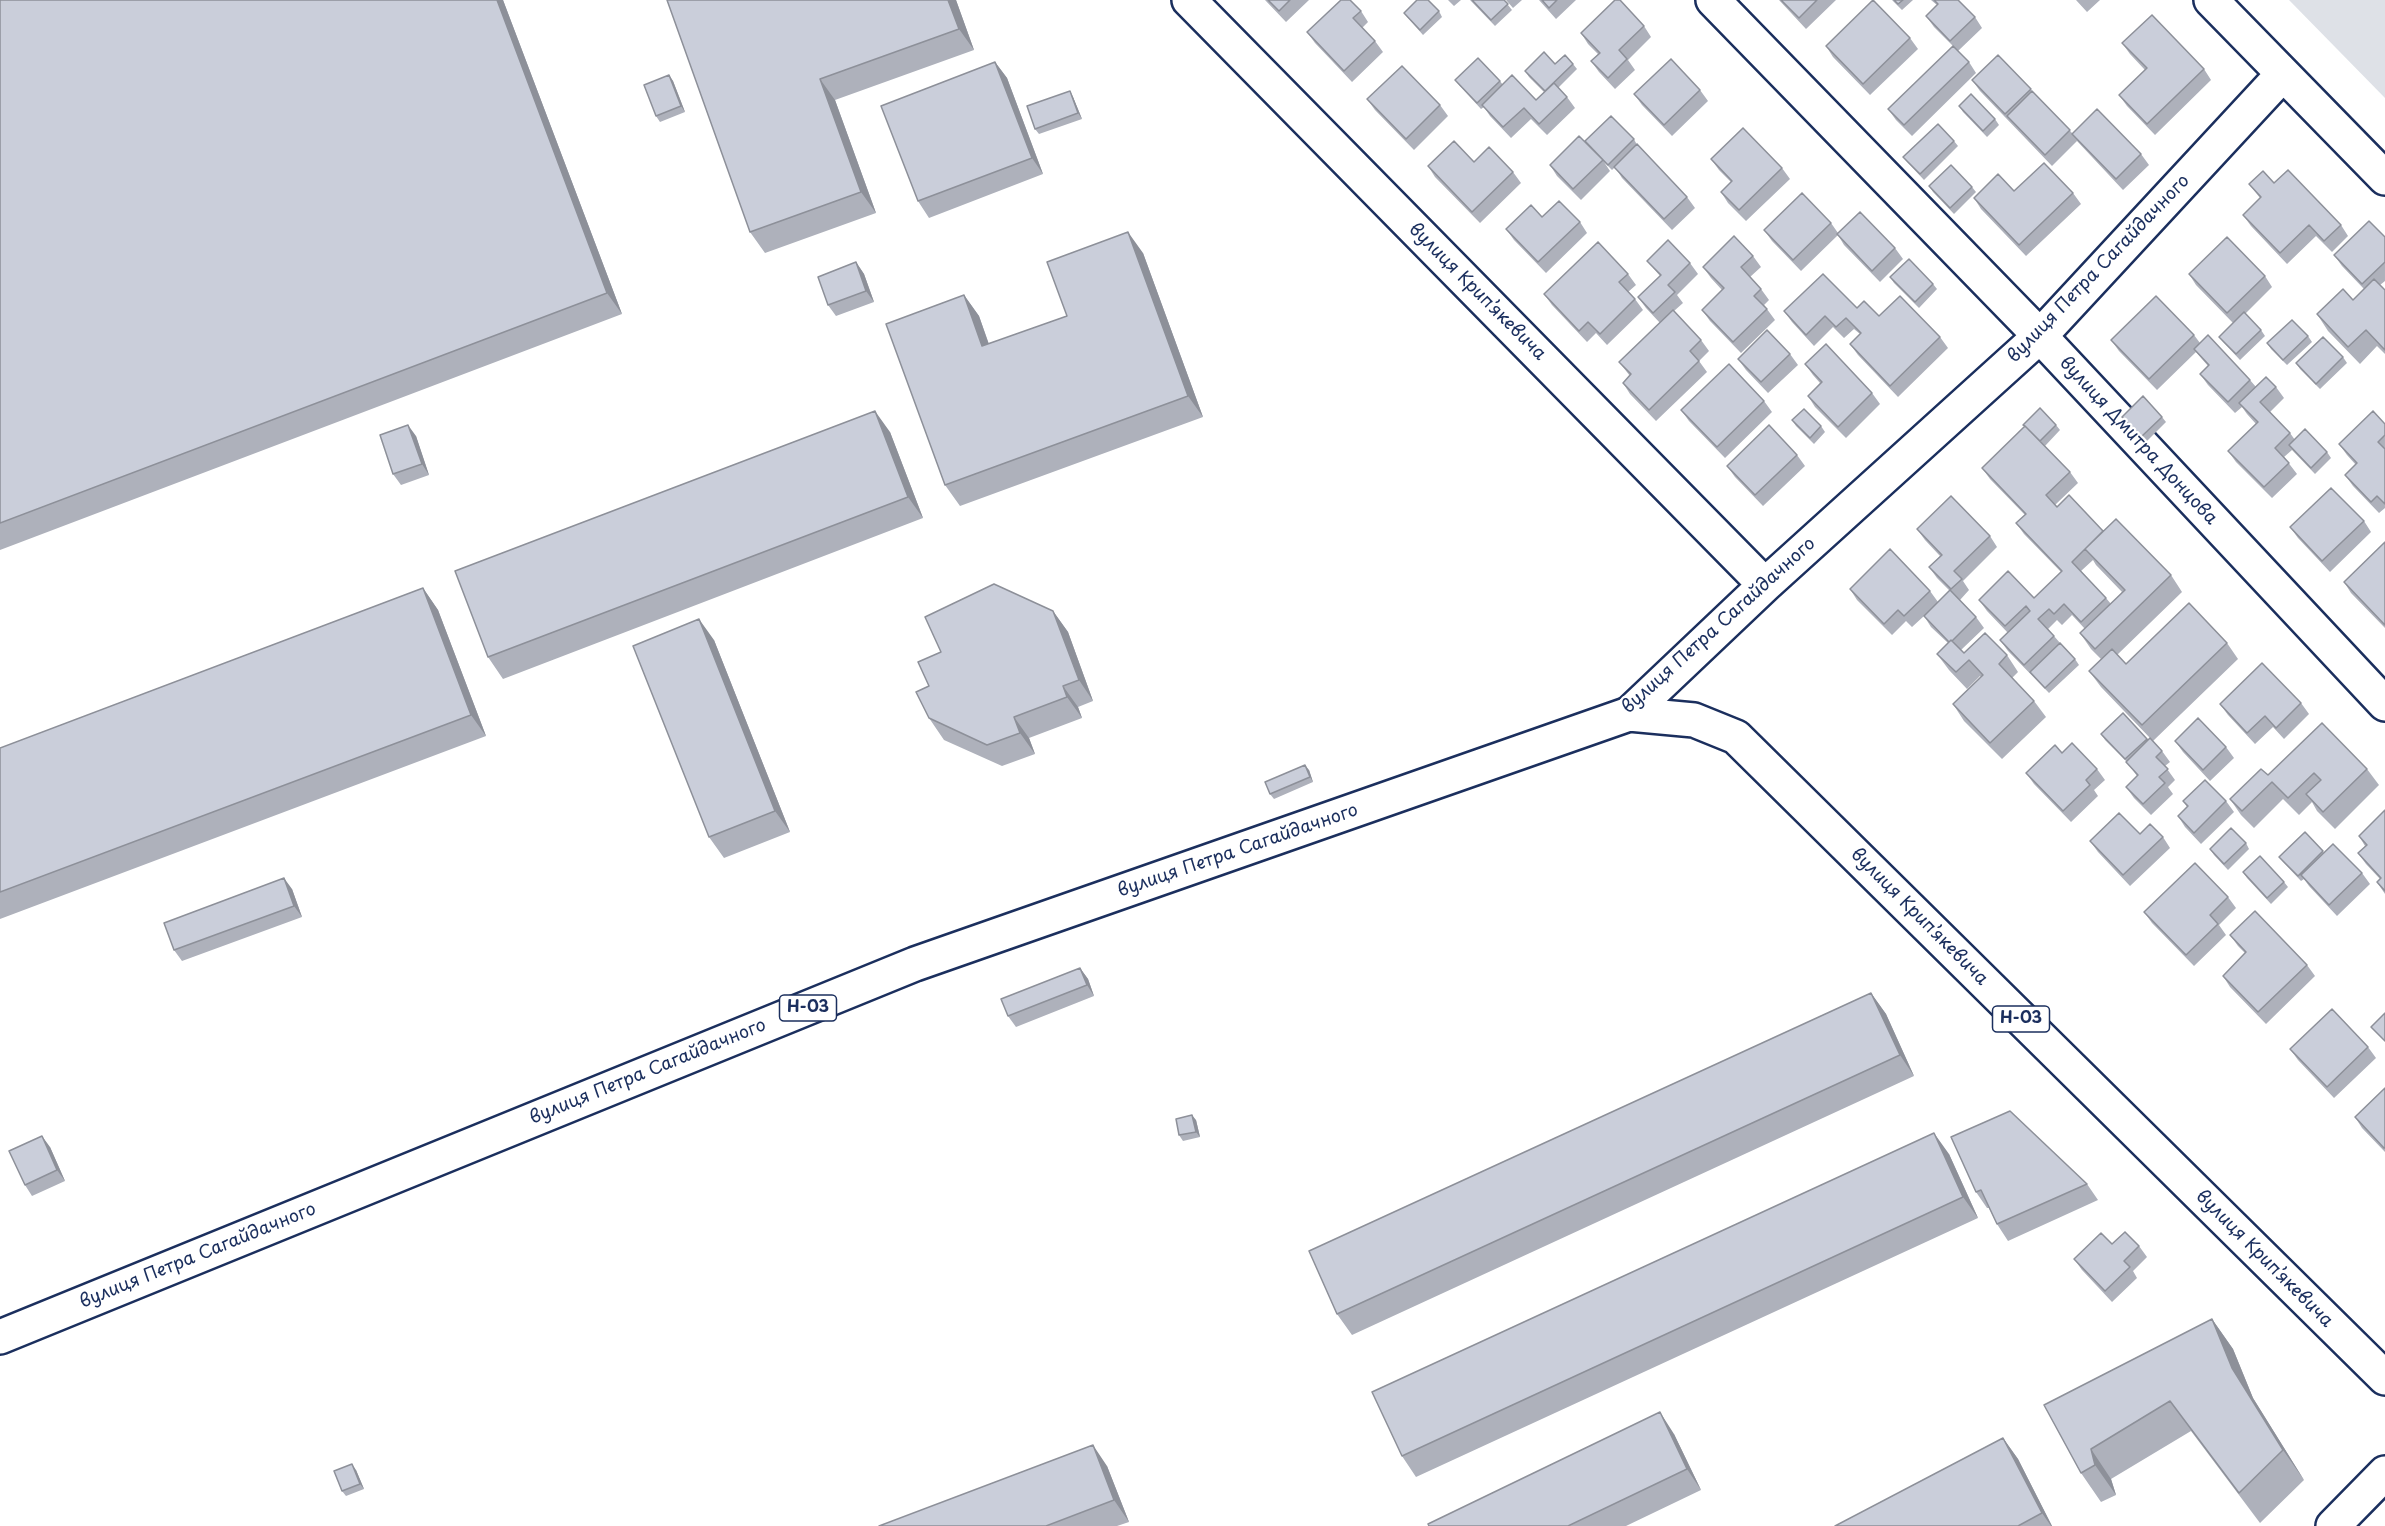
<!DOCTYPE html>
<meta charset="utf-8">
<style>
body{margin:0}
canvas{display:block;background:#fff}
</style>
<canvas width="2385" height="1526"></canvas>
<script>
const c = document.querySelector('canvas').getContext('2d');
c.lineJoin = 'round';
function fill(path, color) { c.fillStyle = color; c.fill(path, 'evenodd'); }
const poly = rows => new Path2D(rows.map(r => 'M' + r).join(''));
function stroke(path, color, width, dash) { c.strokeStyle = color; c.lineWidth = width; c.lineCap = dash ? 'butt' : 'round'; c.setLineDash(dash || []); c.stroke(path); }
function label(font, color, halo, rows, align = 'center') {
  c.font = font + ' "Playpen Sans",sans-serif'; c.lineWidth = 4.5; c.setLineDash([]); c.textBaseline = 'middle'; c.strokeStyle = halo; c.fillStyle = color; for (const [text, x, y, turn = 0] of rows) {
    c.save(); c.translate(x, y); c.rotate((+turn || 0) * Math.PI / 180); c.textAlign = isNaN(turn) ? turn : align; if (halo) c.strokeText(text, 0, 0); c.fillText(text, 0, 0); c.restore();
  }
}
fill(poly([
 [2289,0,2385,0,2385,98]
]), '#dee1e7');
const minor = poly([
 [1189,0,1765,585],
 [1713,0,2040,336,2385,704],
 [2211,0,2385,178],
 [1629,714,1765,585,2040,336,2283,74],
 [2333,1526,2385,1473]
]);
const primary = poly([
 [0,1337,915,964,1629,714,1694,720,1736,737,2385,1378]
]);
stroke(minor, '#1b2f5e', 38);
stroke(primary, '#1b2f5e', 38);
stroke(minor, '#fff', 33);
stroke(primary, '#fff', 33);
fill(poly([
 [0,0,503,0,622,314,0,550],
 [667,0,956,0,974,50,835,100,876,213,765,253,750,232],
 [1265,0,1309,0,1286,22],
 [1448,0,1461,0,1454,6],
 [1470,0,1504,0,1512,10,1495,26],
 [1506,0,1522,0,1513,8],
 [1539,0,1576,0,1556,19],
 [1779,0,1836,0,1806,29],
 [1892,0,1913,0,1902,10],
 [1931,0,1958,0,1975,17,1982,28,1958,51,1969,62,1976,73,1912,136,1896,120,1888,109,1953,46,1934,27,1926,16,1937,5],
 [2076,0,2100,0,2087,12],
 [1361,11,1368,22,1362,28,1375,41,1383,52,1352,82,1315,43,1307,32],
 [1439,11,1442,17,1423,35,1408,18,1404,13],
 [1644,26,1651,37,1628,60,1635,70,1615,89,1599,72,1591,61,1598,54,1588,44,1581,33],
 [1910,38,1918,49,1870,95,1833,57,1826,46],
 [2122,43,2204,69,2211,80,2155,135,2127,106,2119,95,2145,70,2130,54],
 [1998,55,2072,133,2141,154,2149,165,2123,190,2077,141,2052,166,1980,91,1972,80],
 [995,62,1007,78,1043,174,929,218,918,201],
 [1555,64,1573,64,1577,69,1558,88,1567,97,1575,108,1547,135,1531,119,1511,138,1490,116,1484,107,1481,109,1459,85,1455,80,1500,81,1503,85,1536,100,1544,92,1529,77,1525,71],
 [669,75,673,81,685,112,660,122,656,116],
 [1700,90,1708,101,1672,136,1642,105,1634,94],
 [1070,91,1073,97,1082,119,1039,134,1035,129],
 [1367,99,1440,105,1448,116,1414,150,1375,110],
 [1959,106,1995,119,1999,125,1987,137,1963,112],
 [1634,139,1637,145,1687,197,1695,208,1672,230,1622,178,1615,167,1612,170,1604,162,1610,171,1581,200,1557,176,1550,165],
 [1954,141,1958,146,1924,180,1907,162,1903,157],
 [1711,159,1782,168,1790,179,1746,221,1728,203,1721,192,1731,182,1719,170],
 [1474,162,1513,172,1521,183,1480,223,1435,177,1428,166],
 [2274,183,2341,225,2348,236,2332,252,2316,236,2287,264,2251,226,2243,215,2260,198,2249,184],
 [1929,186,1972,187,1976,192,1954,214,1933,192],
 [2073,193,2081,204,2026,256,1981,209,1974,198],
 [1542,217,1580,222,1587,233,1546,273,1514,240,1506,229],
 [1831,223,1838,233,1895,248,1903,259,1880,282,1844,245,1838,235,1801,271,1772,241,1764,230],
 [2385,237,2385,281,2380,285,2385,290,2385,354,2377,346,2360,364,2328,331,2317,314,2353,300,2364,289,2342,266,2334,255],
 [1143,253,1203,417,960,506,945,485,964,295,979,316,989,344,1067,316],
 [1753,256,1761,267,1750,277,1761,289,1769,300,1764,305,1775,320,1741,353,1710,321,1702,310,1722,290,1711,278,1703,267],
 [1647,261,1690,263,1698,274,1677,295,1683,303,1674,311,1701,340,1709,351,1699,361,1707,372,1656,421,1630,394,1623,383,1630,376,1619,362,1660,323,1646,308,1638,297,1660,276],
 [856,262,864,274,874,302,836,316,828,305],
 [1628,274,1636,285,1628,292,1635,299,1643,310,1607,345,1596,333,1587,342,1552,305,1544,294],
 [2189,274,2265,276,2272,287,2245,314,2261,330,2265,336,2240,360,2223,342,2219,337,2233,323,2196,285],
 [1890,277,1933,284,1937,289,1919,308,1894,283],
 [1857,308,1940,337,1948,348,1898,397,1858,355,1850,344,1860,334,1854,329,1844,338,1833,327,1814,346,1792,322,1784,311],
 [2194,335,2200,343,2250,380,2256,387,2276,387,2284,398,2270,412,2290,433,2295,440,2327,452,2331,458,2315,474,2292,450,2284,457,2297,474,2272,498,2236,462,2228,451,2256,424,2247,414,2242,407,2235,413,2208,385,2200,374,2208,366,2196,352,2157,390,2119,351,2111,340],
 [2308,336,2312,342,2287,365,2271,349,2267,343],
 [1790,354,1798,365,1768,393,1746,370,1738,359],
 [2343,357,2347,363,2320,389,2300,369,2296,363],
 [1805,364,1872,393,1880,404,1846,438,1815,407,1808,396,1820,383,1813,375],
 [1764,401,1772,412,1725,458,1689,421,1681,410],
 [2122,417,2162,417,2166,422,2145,443,2126,423],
 [1792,420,1821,426,1825,432,1814,444,1796,426],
 [2385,424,2385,508,2379,513,2353,486,2345,475,2356,465,2347,455,2339,444],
 [2056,425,2060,430,2045,446,2070,472,2078,483,2055,505,2057,507,2103,531,2171,575,2182,592,2117,655,2126,664,2227,643,2238,659,2153,741,2162,751,2170,762,2165,766,2175,780,2168,787,2173,794,2151,815,2134,798,2126,787,2137,776,2126,761,2105,740,2101,734,2123,713,2148,740,2150,738,2101,687,2089,671,2101,659,2091,649,2080,633,2085,629,2072,615,2062,625,2057,620,2048,629,2060,643,2075,659,2079,665,2049,693,2008,651,2000,640,2008,633,1987,611,1979,600,2034,598,2061,572,2024,534,2016,523,2025,515,1990,479,1982,468],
 [2093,560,2096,565,2122,592,2111,604,2106,598,2081,571],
 [890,432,923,518,503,679,488,657],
 [416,436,429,475,401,485,393,474],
 [1797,455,1805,466,1763,506,1735,477,1727,466],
 [2364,521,2371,532,2330,572,2298,538,2290,527],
 [1917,529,1990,536,1997,547,1963,581,1969,590,1960,600,1976,617,1984,628,1961,650,1964,653,2007,655,2018,672,2012,678,2034,701,2046,717,2002,759,1964,721,1953,704,1981,677,1980,676,1967,689,1949,670,1937,654,1948,643,1931,627,1924,616,1912,627,1906,621,1892,635,1857,600,1850,589,1930,591,1938,602,1950,591,1937,578,1929,567,1940,556,1925,540],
 [2385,542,2385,628,2351,593,2344,582],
 [423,588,438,610,486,736,0,919,0,748],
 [1053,611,1068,632,1093,701,1078,707,1082,718,1029,738,1035,754,1002,766,944,740,929,718,929,686],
 [714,640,790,832,724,858,709,837],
 [2301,703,2309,714,2284,739,2273,727,2255,744,2228,715,2220,704],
 [2175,741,2226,747,2234,758,2210,781,2183,752],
 [2062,753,2097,769,2105,780,2094,790,2098,796,2071,822,2034,784,2026,773],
 [2367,769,2379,785,2335,829,2317,811,2312,802,2299,815,2283,799,2254,828,2241,815,2230,799,2268,775],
 [1309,770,1313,782,1274,799,1270,794],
 [2183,801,2226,801,2234,812,2201,844,2185,827,2178,816,2187,807],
 [2385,810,2385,894,2377,882,2380,879,2366,864,2358,853,2365,846,2359,836],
 [2305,832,2324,853,2362,873,2370,884,2337,916,2309,886,2304,879,2301,881,2283,862,2279,857],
 [2163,837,2170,848,2130,886,2098,852,2090,841],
 [2246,843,2249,849,2228,870,2214,855,2210,849],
 [2243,872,2284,882,2288,887,2271,904,2247,878],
 [292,889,302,917,182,961,174,950],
 [2228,897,2236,908,2219,925,2226,935,2194,966,2152,923,2144,912],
 [2230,935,2307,965,2315,976,2266,1024,2230,987,2223,976,2245,953,2238,946],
 [1080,968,1088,979,1094,996,1016,1027,1008,1016],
 [1871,993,1886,1014,1914,1076,1352,1335,1337,1314],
 [2368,1047,2376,1058,2334,1098,2298,1060,2290,1049],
 [2385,1088,2385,1152,2362,1128,2355,1117],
 [1196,1120,1200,1137,1183,1141,1179,1135],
 [1951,1137,2087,1184,2098,1200,2008,1241,1997,1224,1989,1208,1987,1208,1976,1192],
 [50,1147,65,1181,32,1196,25,1185],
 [1949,1154,1978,1218,1416,1477,1402,1456],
 [2112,1244,2139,1246,2147,1257,2133,1271,2137,1278,2112,1302,2082,1270,2074,1259],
 [2212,1319,2233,1349,2253,1398,2304,1480,2260,1523,2191,1431,2111,1479,2116,1495,2101,1502,2081,1473,2044,1405],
 [1674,1434,1701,1490,1626,1526,1429,1526],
 [2003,1438,2018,1459,2052,1526,1835,1526],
 [1107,1466,1129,1522,1117,1526,879,1526],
 [356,1470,364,1489,346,1496,342,1491]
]), '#aeb1bb');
fill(poly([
 [497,0,503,0,622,314,607,293],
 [948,0,956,0,974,50,959,29],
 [995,62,1007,78,1043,174,1032,158],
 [669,75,673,81,685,112,681,106],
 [820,79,835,100,876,213,861,192],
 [1070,91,1073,97,1082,119,1078,113],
 [1128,232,1143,253,1203,417,1188,396],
 [856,262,864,274,874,302,866,291],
 [964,295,979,316,997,368,982,346],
 [875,411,890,432,923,518,908,497],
 [408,425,416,436,429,475,422,464],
 [423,588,438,610,486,736,471,715],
 [1053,611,1068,632,1093,701,1079,680],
 [699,619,714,640,790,832,775,811],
 [1063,686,1078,707,1082,718,1067,697],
 [1014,717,1029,738,1035,754,1020,733],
 [1305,765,1309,770,1313,782,1310,777],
 [284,878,292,889,302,917,294,906],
 [1080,968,1088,979,1094,996,1087,985],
 [1871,993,1886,1014,1914,1076,1900,1055],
 [1192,1115,1196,1120,1200,1137,1196,1132],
 [1934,1133,1949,1154,1978,1218,1963,1197],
 [42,1136,50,1147,65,1181,57,1170],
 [2212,1319,2233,1349,2253,1398,2304,1480,2283,1450,2232,1368],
 [1660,1412,1674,1434,1701,1490,1687,1469],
 [2003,1438,2018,1459,2052,1526,2051,1526,2042,1513],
 [1093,1445,1107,1466,1129,1522,1114,1500],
 [2091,1449,2111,1479,2116,1495,2095,1465],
 [352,1464,356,1470,364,1489,360,1484]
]), '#8d9099');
const building = poly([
 [0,0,497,0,607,293,0,523,0,0],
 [667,0,948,0,959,29,820,79,861,192,750,232,667,0],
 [1268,0,1290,0,1279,11,1268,0],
 [1341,0,1350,0,1361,11,1353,18,1375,41,1344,71,1307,32,1341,0],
 [1417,0,1428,0,1439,11,1420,30,1404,13,1417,0],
 [1472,0,1504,0,1508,4,1491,20,1472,0],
 [1542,0,1557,0,1549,8,1542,0],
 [1615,0,1620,0,1644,26,1619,50,1627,59,1608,78,1591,61,1600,53,1581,33,1615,0],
 [1781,0,1817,0,1799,18,1781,0],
 [1873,0,1910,38,1863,84,1826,46,1873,0],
 [1894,0,1903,0,1898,4,1894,0],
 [1934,0,1958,0,1975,17,1950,41,1926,16,1938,4,1934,0],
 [2152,15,2204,69,2147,124,2119,95,2147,68,2122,43,2152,15],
 [1953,46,1969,62,1904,125,1888,109,1953,46],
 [1544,52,1555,64,1565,55,1573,64,1545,91,1525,71,1544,52],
 [1998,55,2031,89,2005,114,1972,80,1998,55],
 [1478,58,1500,81,1477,103,1455,80,1478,58],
 [1671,59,1700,90,1664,125,1634,94,1671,59],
 [995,62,1032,158,918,201,881,106,995,62],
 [1402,66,1440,105,1406,139,1367,99,1402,66],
 [669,75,681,106,656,116,644,85,669,75],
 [1512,75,1536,100,1554,83,1567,97,1539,124,1524,108,1503,127,1482,105,1512,75],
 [1070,91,1078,113,1035,129,1027,106,1070,91],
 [2032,91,2070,130,2045,155,2007,116,2032,91],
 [1971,94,1995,119,1983,131,1959,106,1971,94],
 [2097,109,2141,154,2116,179,2072,134,2097,109],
 [1611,116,1634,139,1608,165,1585,141,1611,116],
 [1938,124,1954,141,1920,174,1903,157,1938,124],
 [1743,128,1782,168,1739,210,1721,192,1732,181,1711,159,1743,128],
 [1579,136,1603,160,1573,189,1550,165,1579,136],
 [1454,141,1474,162,1489,147,1513,172,1472,212,1428,166,1454,141],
 [1637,144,1687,197,1664,219,1614,167,1637,144],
 [2044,163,2073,193,2019,245,1974,198,1998,174,2014,191,2044,163],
 [1951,165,1972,187,1950,208,1929,186,1951,165],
 [2288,170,2341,225,2324,241,2309,225,2280,253,2243,215,2261,197,2249,184,2263,171,2274,183,2288,170],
 [1802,193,1831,223,1793,260,1764,230,1802,193],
 [1559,201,1580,222,1538,262,1506,229,1531,205,1542,217,1559,201],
 [1860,212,1895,248,1872,271,1837,234,1860,212],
 [2369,221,2385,237,2385,262,2362,284,2334,255,2369,221],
 [1128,232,1188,396,945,485,886,324,964,295,982,346,1067,316,1047,262,1128,232],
 [1734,236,1753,256,1741,267,1761,289,1754,296,1767,309,1733,342,1702,310,1724,288,1703,267,1734,236],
 [2227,237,2265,276,2227,313,2189,274,2227,237],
 [1668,240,1690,263,1668,285,1675,292,1653,313,1638,297,1661,275,1647,261,1668,240],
 [1598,242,1628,274,1619,282,1635,299,1600,334,1588,322,1579,331,1544,294,1598,242],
 [1909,259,1933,284,1915,302,1890,277,1909,259],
 [856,262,866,291,828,305,818,277,856,262],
 [1823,274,1857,308,1864,301,1879,316,1900,296,1940,337,1890,386,1850,344,1861,333,1846,318,1836,327,1825,316,1806,335,1784,311,1823,274],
 [2374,279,2385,290,2385,350,2366,330,2348,347,2317,314,2343,289,2353,300,2374,279],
 [2156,296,2194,335,2149,379,2111,340,2156,296],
 [1673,310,1701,340,1690,351,1699,361,1649,410,1623,383,1631,374,1619,362,1673,310],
 [2244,312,2261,330,2236,354,2219,337,2244,312],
 [2292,320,2308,336,2283,360,2267,343,2292,320],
 [1767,330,1790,354,1761,382,1738,359,1767,330],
 [2208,335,2250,380,2228,402,2200,374,2209,365,2194,349,2208,335],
 [2323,337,2343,357,2316,384,2296,363,2323,337],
 [1826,344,1872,393,1838,427,1808,396,1822,382,1805,364,1826,344],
 [1729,364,1764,401,1717,447,1681,410,1729,364],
 [2266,377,2276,387,2260,402,2290,433,2275,448,2289,463,2264,487,2228,451,2258,422,2239,403,2266,377],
 [2143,396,2162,417,2141,437,2122,417,2143,396],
 [2040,408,2056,425,2040,441,2025,426,2023,425,2040,408],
 [1804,409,1821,426,1810,438,1792,420,1804,409],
 [875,411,908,497,488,657,455,571,875,411],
 [2373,411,2385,424,2385,435,2378,442,2385,449,2385,504,2377,496,2371,502,2345,475,2357,463,2339,444,2373,411],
 [408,425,422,464,393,474,380,435,408,425],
 [1769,425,1797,455,1755,495,1727,466,1769,425],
 [2025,426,2070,472,2046,495,2057,507,2069,495,2103,531,2072,562,2106,598,2081,622,2064,604,2054,614,2049,609,2038,619,2054,636,2024,665,2000,640,2030,611,2026,606,2005,626,1979,600,2008,571,2034,598,2062,571,2016,523,2026,514,1982,468,2025,426],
 [2305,429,2327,452,2311,468,2289,445,2305,429],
 [2331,488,2364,521,2322,561,2290,527,2331,488],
 [1951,496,1990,536,1954,571,1962,579,1951,589,1929,567,1942,555,1917,529,1951,496],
 [2116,519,2171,575,2095,649,2080,633,2125,590,2085,549,2116,519],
 [2385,542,2385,625,2344,582,2385,542],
 [1890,549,1930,591,1904,616,1898,610,1884,624,1850,589,1890,549],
 [994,584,1053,611,1079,680,1063,686,1067,697,1014,717,1020,733,987,745,929,718,916,692,929,686,918,662,941,652,925,617,994,584],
 [423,588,471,715,0,892,0,748,423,588],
 [1950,590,1976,617,1952,641,1951,640,1949,642,1924,616,1950,590],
 [2189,603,2227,643,2142,725,2089,671,2112,649,2126,664,2189,603],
 [699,619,775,811,709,837,633,646,699,619],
 [1985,633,2007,655,1999,664,2034,701,1990,743,1953,704,1983,675,1969,660,1956,672,1937,654,1951,640,1964,653,1985,633],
 [2060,643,2075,659,2045,688,2030,672,2060,643],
 [2262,663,2301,703,2276,728,2265,716,2247,733,2220,704,2262,663],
 [2123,713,2147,739,2125,759,2101,734,2123,713],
 [2198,718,2226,747,2203,770,2175,741,2198,718],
 [2322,723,2367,769,2323,812,2306,794,2321,780,2314,773,2288,798,2272,782,2242,811,2230,799,2261,769,2268,775,2322,723],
 [2150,738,2162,751,2156,757,2168,769,2159,777,2165,783,2143,804,2126,787,2138,775,2126,762,2150,738],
 [2072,743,2097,769,2086,780,2090,785,2063,811,2026,773,2055,745,2062,753,2072,743],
 [1305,765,1310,777,1270,794,1265,782,1305,765],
 [2205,780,2226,801,2194,833,2178,816,2188,806,2183,801,2205,780],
 [2385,810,2385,891,2377,882,2381,878,2358,853,2367,845,2359,836,2385,810],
 [2119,813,2140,834,2150,824,2163,837,2123,875,2090,841,2119,813],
 [2231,828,2246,843,2224,864,2210,849,2231,828],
 [2305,832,2323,851,2298,876,2279,857,2305,832],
 [2333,844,2362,873,2329,905,2301,875,2333,844],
 [2260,856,2284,882,2267,898,2243,872,2260,856],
 [2195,863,2228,897,2210,915,2218,924,2186,955,2144,912,2195,863],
 [284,878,294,906,174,950,164,923,284,878],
 [2255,911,2307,965,2258,1012,2223,976,2246,952,2230,935,2255,911],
 [1080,968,1087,985,1008,1016,1001,999,1080,968],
 [1871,993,1900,1055,1337,1314,1309,1251,1871,993],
 [2332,1009,2368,1047,2327,1087,2290,1049,2332,1009],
 [2385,1013,2385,1041,2371,1027,2385,1013],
 [2385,1088,2385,1148,2384,1148,2355,1117,2385,1088],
 [2010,1111,2087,1184,1997,1224,1981,1190,1976,1192,1951,1137,2010,1111],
 [1192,1115,1196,1132,1179,1135,1176,1119,1192,1115],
 [1934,1133,1963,1197,1402,1456,1372,1392,1934,1133],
 [42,1136,57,1170,25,1185,9,1151,42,1136],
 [2125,1232,2139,1246,2124,1261,2130,1267,2105,1291,2074,1259,2101,1233,2112,1244,2125,1232],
 [2212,1319,2232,1368,2283,1450,2239,1493,2170,1401,2091,1449,2095,1465,2081,1473,2044,1405,2212,1319],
 [1660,1412,1687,1469,1568,1526,1429,1526,1428,1524,1660,1412],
 [2003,1438,2042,1513,2018,1526,1835,1526,2003,1438],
 [1093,1445,1114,1500,1046,1526,879,1526,1093,1445],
 [352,1464,360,1484,342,1491,334,1471,352,1464]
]);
fill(building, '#caceda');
stroke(building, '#8d9099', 1.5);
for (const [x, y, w] of [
 [808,1008,57],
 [2021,1019,57]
]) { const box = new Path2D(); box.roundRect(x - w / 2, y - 13, w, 26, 4.5); c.fillStyle = '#fff'; c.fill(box); stroke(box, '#1b2f5e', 1.5); }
label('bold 16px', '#1b2f5e', null, [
 ["Н-03",808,1008],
 ["Н-03",2021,1019]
]);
label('18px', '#1b2f5e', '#fff', [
 ["вулиця Петра Сагайдачного",2099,269,-46],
 ["вулиця Крипʼякевича",1477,292,45],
 ["вулиця Дмитра Донцова",2138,441,47],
 ["вулиця Петра Сагайдачного",1719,626,-42],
 ["вулиця Петра Сагайдачного",1238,851,-19],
 ["вулиця Крипʼякевича",1919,917,45],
 ["вулиця Петра Сагайдачного",648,1072,-22],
 ["вулиця Петра Сагайдачного",198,1256,-22],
 ["вулиця Крипʼякевича",2264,1259,45]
]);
</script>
